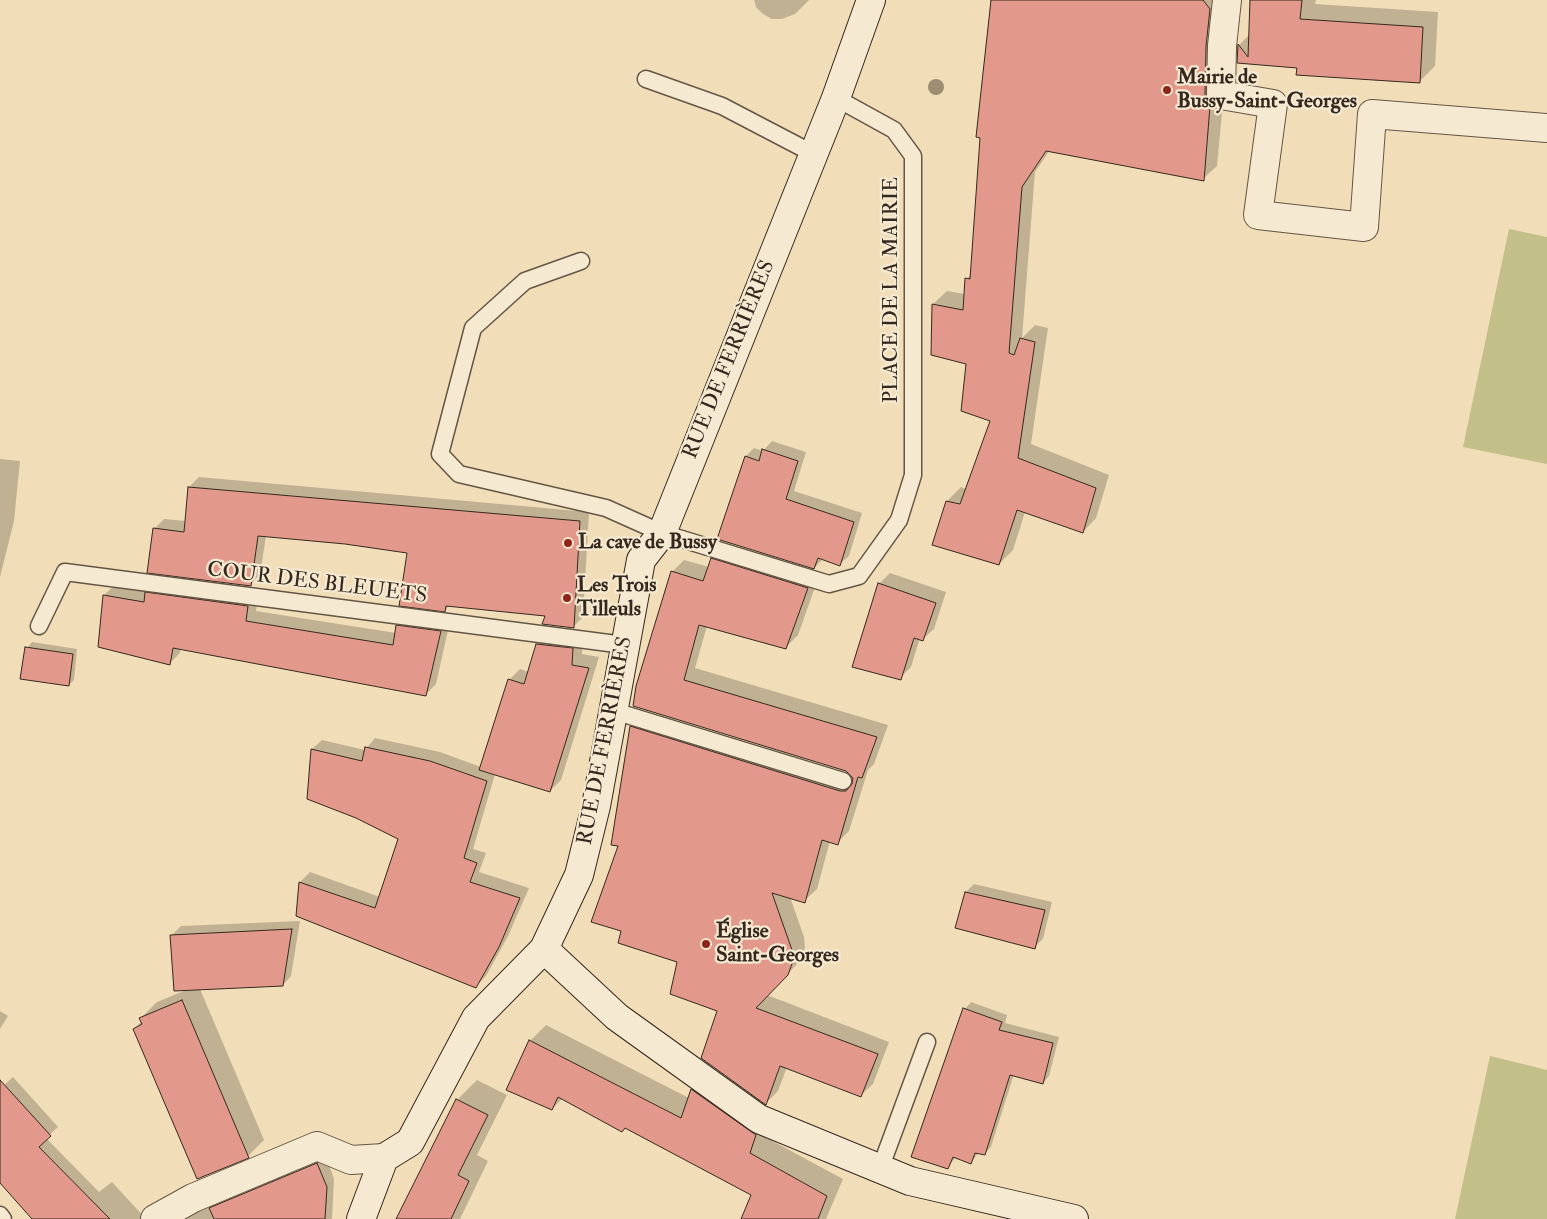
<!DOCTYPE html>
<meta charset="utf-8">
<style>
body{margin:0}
canvas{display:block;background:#f1ddb8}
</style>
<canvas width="1547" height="1219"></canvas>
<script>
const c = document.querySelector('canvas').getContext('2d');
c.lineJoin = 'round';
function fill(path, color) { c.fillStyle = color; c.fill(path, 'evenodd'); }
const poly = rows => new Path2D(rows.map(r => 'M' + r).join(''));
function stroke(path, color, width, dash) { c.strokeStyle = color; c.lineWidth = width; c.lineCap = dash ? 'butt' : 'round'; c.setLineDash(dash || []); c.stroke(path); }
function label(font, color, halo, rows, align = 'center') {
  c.font = font + ' "IM FELL Double Pica",serif'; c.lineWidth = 4.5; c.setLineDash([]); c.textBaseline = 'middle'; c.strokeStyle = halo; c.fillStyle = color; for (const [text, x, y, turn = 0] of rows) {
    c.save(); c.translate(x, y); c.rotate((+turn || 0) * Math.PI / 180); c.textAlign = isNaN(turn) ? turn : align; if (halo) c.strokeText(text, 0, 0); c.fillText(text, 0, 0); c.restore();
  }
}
fill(poly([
 [1509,229,1547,237,1547,464,1463,447],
 [1490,1056,1547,1070,1547,1219,1455,1219]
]), '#c2bf89');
fill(poly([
 [754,0,809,0,795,14,782,19,772,19,763,14,756,7],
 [992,0,1223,0,1224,92,1217,166,1203,179,1050,150,1035,172,1022,338,1035,325,1048,328,1031,444,1109,475,1096,518,1083,532,1025,512,1013,550,999,564,934,544,947,501,961,487,966,489,991,421,968,363,933,304,947,291,965,294,967,279,971,274],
 [1252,0,1316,0,1315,4,1438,12,1435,66,1419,82,1299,67,1239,62,1239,45,1250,34],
 [772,441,806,452,794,491,862,513,849,556,840,564,823,559,814,568,746,456,754,448,763,451],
 [0,459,20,461,14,521,0,577],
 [199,477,589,512,583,617,573,627,547,615,450,605,445,610,408,552,346,542,266,536,260,575,250,585,154,529,164,519,186,521,189,487],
 [724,547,819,576,798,635,786,647,707,626,695,668,888,725,874,764,868,770,849,831,837,843,830,841,817,889,804,901,790,897,804,937,805,948,800,961,767,995,889,1042,873,1084,860,1096,787,1067,778,1091,766,1103,718,1010,679,962,620,846,631,727,643,715,856,780,847,770,635,706,672,572,684,560,709,567,712,559],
 [890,573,946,592,934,629,923,639,920,638,911,667,900,678,879,584],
 [115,585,258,596,256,611,396,633,397,626,408,615,450,621,436,684,425,695,181,648,180,653,169,664,99,646,104,595],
 [548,633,583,638,582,654,599,657,561,780,550,791,495,774,473,849,486,853,479,872,529,888,508,936,486,976,476,986,298,915,300,882,310,872,380,897,399,839,312,749,322,740,365,750,375,738,440,752,481,767,509,680,520,669,529,672,537,644],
 [32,642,77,649,74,680,69,685,27,648],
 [974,884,1052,902,1043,939,1034,947,966,892],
 [300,921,291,976,283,985,200,989,264,1140,248,1156,198,1178,134,1029,142,1021,141,1018,157,1002,186,990,172,935,181,926],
 [971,1002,1007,1015,1005,1023,1059,1037,1049,1076,1043,1083,1014,1074,991,1147,984,1154,979,1152,971,1163,956,1157,948,1167,912,1156,965,1009],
 [0,1011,8,1016,0,1029],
 [546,1025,689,1098,692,1090,708,1074,772,1118,765,1137,843,1179,826,1219,743,1219,753,1194,626,1127,563,1098,552,1109,530,1041],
 [13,1077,58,1127,46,1138,99,1192,112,1182,146,1219,34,1219,0,1157,0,1089],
 [477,1080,507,1095,477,1155,488,1161,460,1219,397,1219,457,1100],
 [326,1156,334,1179,332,1219,183,1219,209,1204]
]), '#0003');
const building = poly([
 [991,0,1203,0,1210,9,1206,46,1205,95,1210,106,1204,181,1046,151,1022,187,1009,353,1014,355,1020,338,1035,342,1018,458,1096,488,1083,533,1017,510,999,565,932,545,946,501,960,504,990,421,961,411,966,364,931,355,932,304,963,310,965,278,970,279,980,138,976,137,991,0],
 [1250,0,1302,0,1300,19,1423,27,1420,83,1296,75,1297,68,1237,63,1238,44,1248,57,1250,0],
 [762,449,798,461,786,499,854,522,840,566,818,558,814,569,717,539,745,456,759,461,762,449],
 [188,487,580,521,574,628,542,624,545,616,446,606,445,612,399,606,407,553,345,544,258,536,251,586,147,573,153,528,184,532,188,487],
 [711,558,808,588,786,649,699,625,684,680,877,737,862,778,858,777,838,845,822,840,805,903,772,893,792,950,793,961,788,975,756,1008,878,1054,861,1097,780,1066,766,1105,701,1058,717,1011,670,994,677,962,618,943,621,931,591,922,618,846,611,845,630,726,840,791,846,791,852,784,853,778,846,771,633,706,636,686,671,571,703,581,711,558],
 [878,583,936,603,923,641,914,638,901,680,852,667,878,583],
 [145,592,248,606,246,621,393,645,396,625,441,631,426,696,173,648,170,665,98,647,103,595,144,602,145,592],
 [536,644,573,648,572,665,589,668,550,792,479,770,508,679,524,684,536,644],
 [25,647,73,654,69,686,20,679,25,647],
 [365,747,430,761,487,781,464,858,477,863,470,882,520,898,499,947,476,988,296,916,299,882,375,908,398,839,356,818,307,799,311,749,362,761,365,747],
 [965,892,1045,910,1035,949,955,928,965,892],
 [292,929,283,986,174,991,170,935,292,929],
 [182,1000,249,1158,197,1179,133,1029,142,1024,139,1018,182,1000],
 [963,1008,1002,1022,999,1030,1053,1043,1043,1084,1010,1075,985,1155,975,1153,971,1164,953,1157,948,1169,911,1157,963,1008],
 [529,1040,681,1118,691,1089,756,1135,750,1153,827,1196,818,1219,741,1219,751,1195,625,1128,622,1132,558,1097,552,1110,506,1090,529,1040],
 [0,1080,51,1136,39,1147,110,1219,32,1219,0,1183,0,1080],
 [456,1099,488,1115,458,1175,469,1181,451,1219,396,1219,456,1099],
 [317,1163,327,1187,325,1219,214,1219,209,1208,317,1163]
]);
fill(building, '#e2988a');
stroke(building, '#35291f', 1);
const lane = poly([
 [646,79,722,106,812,153],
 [581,261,525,281,473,328,440,454,459,474,606,508,662,533,829,584,859,576,899,520,913,475,913,156,894,130,836,98],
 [39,626,65,572,624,645],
 [614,711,843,781],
 [880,1169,927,1042],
 [0,1215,3,1219]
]);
const street = poly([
 [1227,0,1222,46,1221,95,1273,104,1258,215,1364,227,1372,114,1547,128],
 [155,1219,193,1198,317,1146,351,1160,384,1158]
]);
const secondary = poly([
 [544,949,617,1017,759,1119,910,1181,1074,1219],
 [361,1219,384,1158,410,1142,476,1018,544,949,579,875,596,806,641,560,662,533,836,98,871,0]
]);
stroke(lane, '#645645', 19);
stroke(street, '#645645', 30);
stroke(secondary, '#35291f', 30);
stroke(lane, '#f6e9d1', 16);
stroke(street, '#f6e9d1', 28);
stroke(secondary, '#f6e9d1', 28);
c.fillStyle = '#9d8e73';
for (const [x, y] of [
 [936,87]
]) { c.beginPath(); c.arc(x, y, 8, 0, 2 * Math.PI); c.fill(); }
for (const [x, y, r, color] of [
 [1167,90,5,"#8f2418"],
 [568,543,5,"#8f2418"],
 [567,598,5,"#8f2418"],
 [706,944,5,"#8f2418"]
]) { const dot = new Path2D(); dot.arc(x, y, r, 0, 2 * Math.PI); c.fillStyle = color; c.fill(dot); stroke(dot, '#f6e9d1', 2); }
label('bold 21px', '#35291f', '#f6e9d1', [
 ["Mairie de",1177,78],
 ["Bussy-Saint-Georges",1177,102],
 ["La cave de Bussy",578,543],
 ["Les Trois",577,586],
 ["Tilleuls",577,610],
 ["Église",716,932],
 ["Saint-Georges",716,956]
], 'left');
label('21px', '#35291f', '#f6e9d1', [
 ["PLACE DE LA MAIRIE",892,290,-90],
 ["RUE DE FERRIÈRES",730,360,-68],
 ["COUR DES BLEUETS",317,584,7],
 ["RUE DE FERRIÈRES",606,741,-79]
]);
</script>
